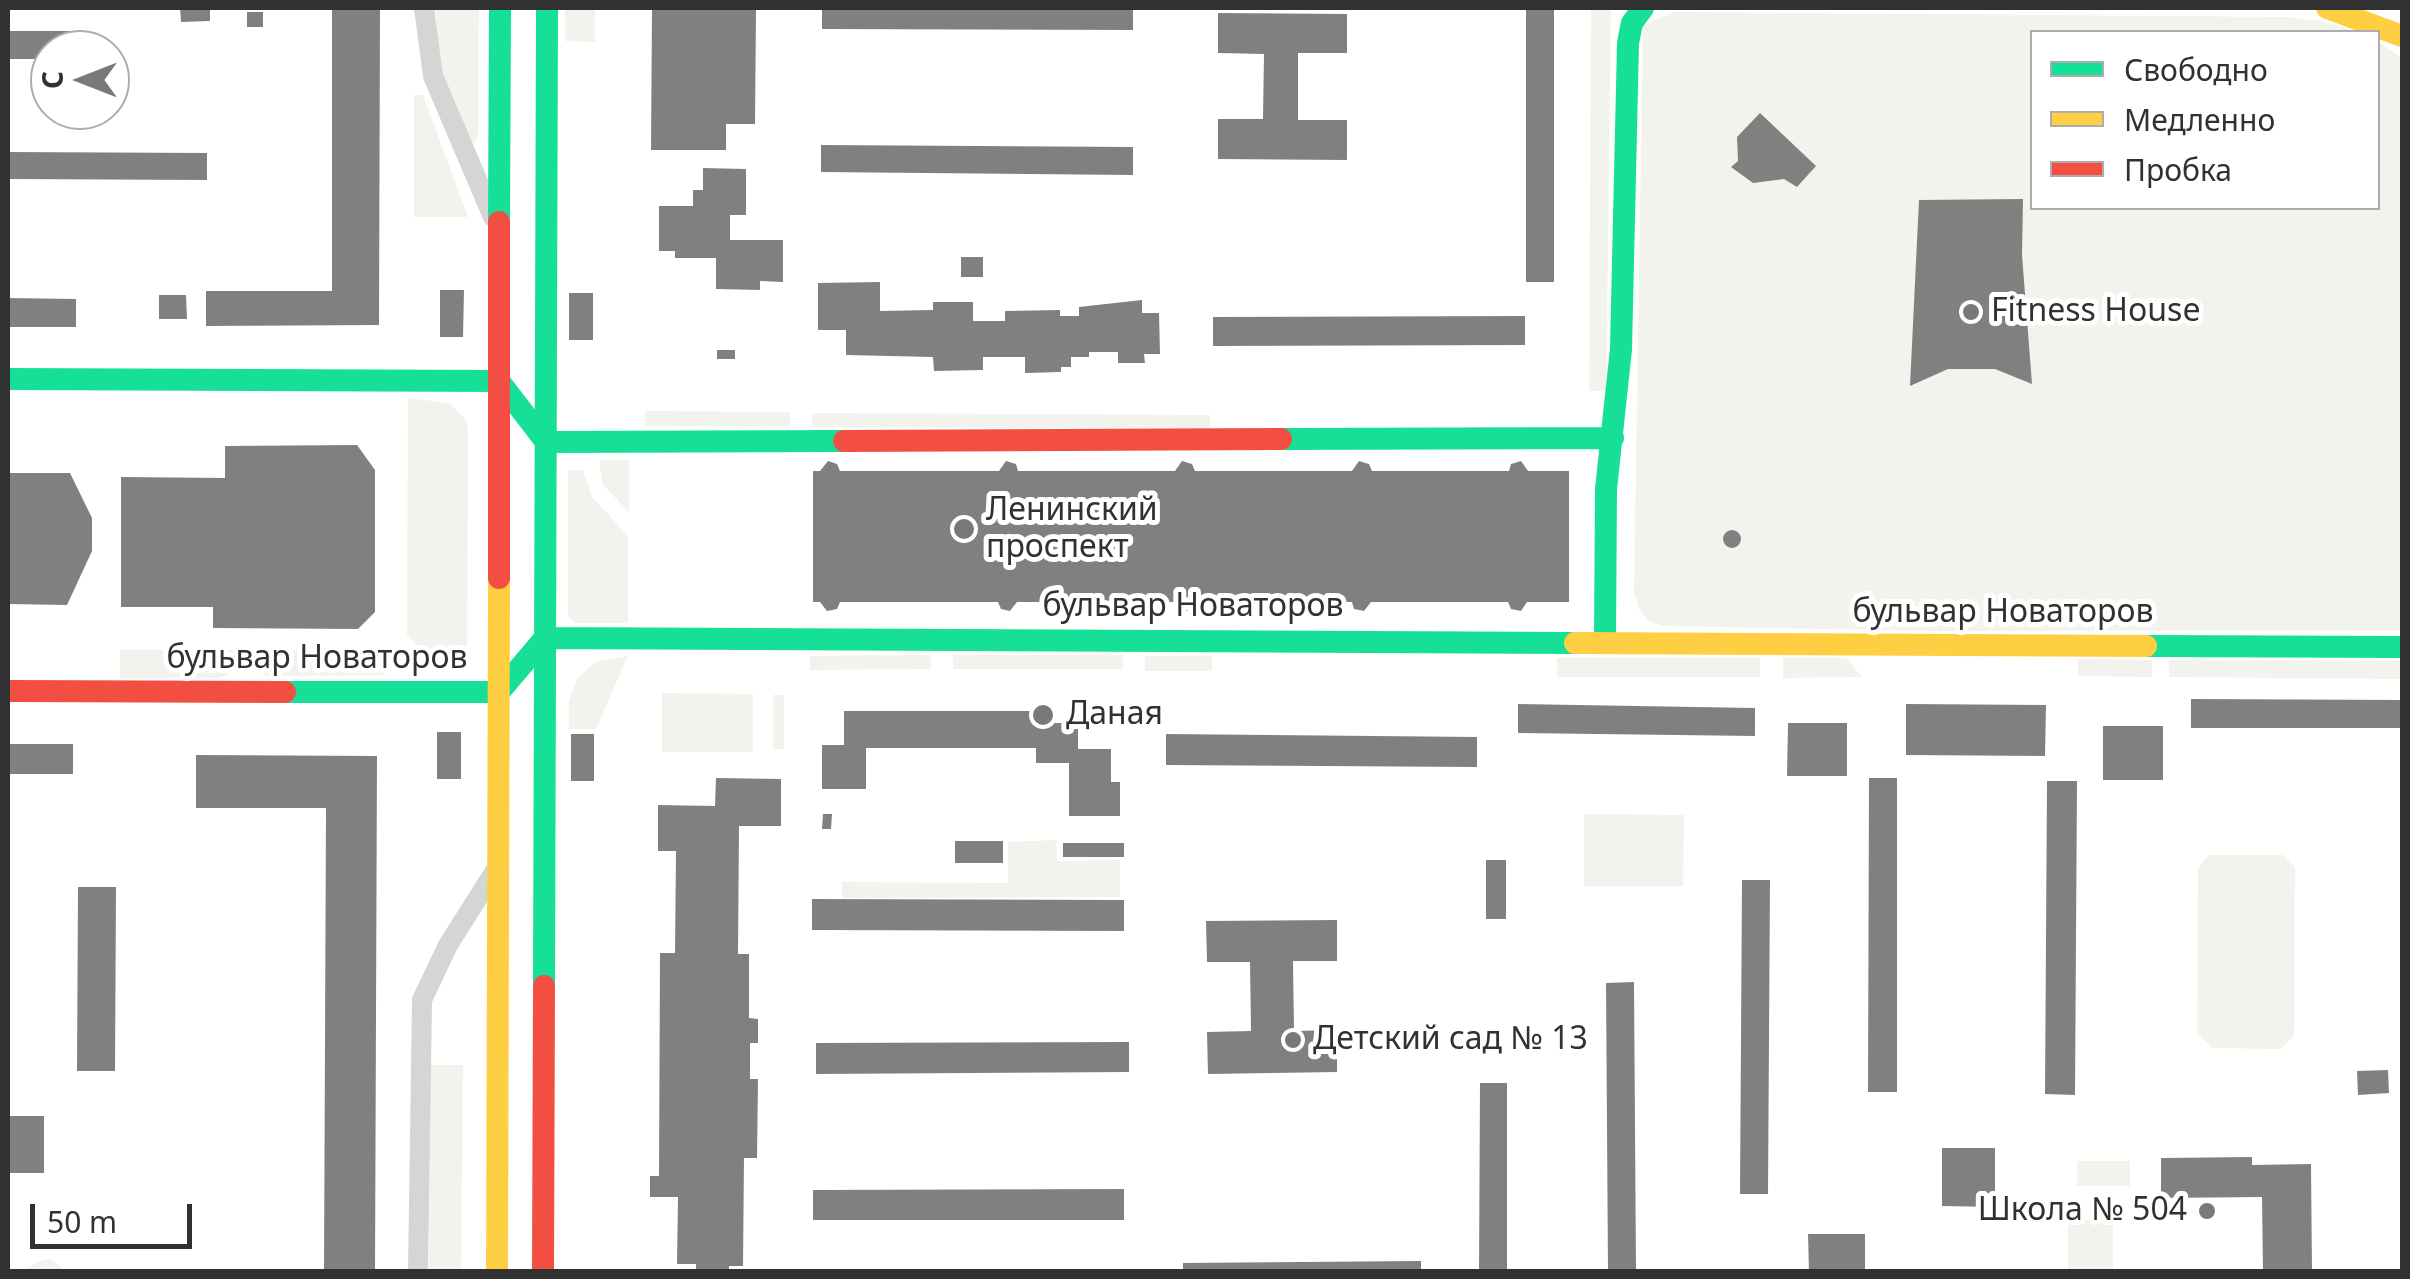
<!DOCTYPE html>
<meta charset="utf-8">
<style>
body{margin:0}
#map{position:relative;width:2410px;height:1279px;overflow:hidden;background:#fff;font-family:"Noto Sans",sans-serif}
canvas{display:block}
.frame{position:absolute;inset:0;border:10px solid #313131;pointer-events:none}
.legend{position:absolute;left:2030px;top:30px;width:350px;height:180px;box-sizing:border-box;background:#fff;border:2px solid #adadad;margin:0;padding:12px 18px;list-style:none;font-size:30px;color:#313131}
.legend li{display:flex;align-items:center;gap:20px;height:50px}
.legend b{width:50px;border:2px solid #adadad}
.north{position:absolute;left:30px;top:30px;width:100px;height:100px;box-sizing:border-box;background:#fff;border:2px solid #adadad;border-radius:50%;rotate:270deg;font-size:28px;font-weight:700;line-height:40px;text-align:center;color:#313131}
.north::after{content:'';display:block;margin:auto;width:35px;height:45px;background:#797979;clip-path:polygon(50% 0,100% 100%,50% 72%,0 100%)}
.scale{position:absolute;left:30px;top:1204px;width:162px;height:45px;box-sizing:border-box;border:5px solid #313131;border-top:0;padding-left:12px;font-size:30px;line-height:35px;white-space:nowrap;color:#313131;-webkit-text-stroke:8px #fff;paint-order:stroke}
</style>
<div id="map">
<canvas width="2410" height="1279"></canvas>
<div class="frame"></div>
<ul class="legend">
<li><b style="height:12px;background:#16e098"></b>Свободно</li>
<li><b style="height:12px;background:#ffcf43"></b>Медленно</li>
<li><b style="height:12px;background:#f24e42"></b>Пробка</li>
</ul>
<div class="north">С</div>
<div class="scale">50 m</div>
</div>
<script>
const c = document.querySelector('canvas').getContext('2d');
c.lineJoin = 'round';
function fill(path, color) { c.fillStyle = color; c.fill(path, 'evenodd'); }
const poly = rows => new Path2D(rows.map(r => 'M' + r).join(''));
function stroke(path, color, width, dash) { c.strokeStyle = color; c.lineWidth = width; c.lineCap = dash ? 'butt' : 'round'; c.setLineDash(dash || []); c.stroke(path); }
function label(font, color, halo, rows, align = 'center') {
  c.font = font + ' "Noto Sans",sans-serif'; c.lineWidth = 10; c.setLineDash([]); c.textBaseline = 'middle'; c.strokeStyle = halo; c.fillStyle = color; for (const [text, x, y, turn = 0] of rows) {
    c.save(); c.translate(x, y); c.rotate((+turn || 0) * Math.PI / 180); c.textAlign = isNaN(turn) ? turn : align; if (halo) c.strokeText(text, 0, 0); c.fillText(text, 0, 0); c.restore();
  }
}
fill(poly([
 [435,8,479,8,478,137,471,144,441,74],
 [565,8,595,8,595,42,565,41],
 [1591,8,1611,8,1606,391,1589,391],
 [1674,12,2283,17,2322,21,2357,32,2032,32,2032,208,2378,208,2378,41,2402,58,2402,630,1931,631,1663,626,1649,621,1639,609,1634,591,1643,25],
 [414,95,423,95,468,217,414,217],
 [408,398,448,403,465,418,468,429,467,661,455,672,455,662,430,659,407,635],
 [645,411,790,412,790,426,645,426],
 [812,413,1210,415,1210,429,812,427],
 [599,460,629,460,629,512,603,485],
 [568,470,583,470,592,497,628,536,628,623,574,623,568,616],
 [120,650,236,650,236,664,226,676,217,678,120,678],
 [249,650,385,651,385,675,266,676,249,663],
 [931,655,931,669,810,670,810,656],
 [953,655,1123,655,1123,669,953,669],
 [628,656,596,729,569,729,569,702,577,678,596,662],
 [1145,656,1212,656,1212,671,1145,671],
 [1557,658,1760,658,1760,677,1557,677],
 [1783,658,1846,658,1862,677,1783,678],
 [2078,659,2152,660,2152,677,2078,676],
 [2169,660,2402,661,2402,679,2169,677],
 [662,693,753,694,753,752,662,752],
 [773,695,784,695,784,749,773,749],
 [1584,814,1684,815,1683,886,1584,886],
 [1056,840,1057,861,1120,860,1120,897,842,898,842,882,1008,883,1008,842],
 [2209,855,2283,855,2295,867,2294,1035,2281,1049,2213,1048,2197,1033,2198,868],
 [430,1065,463,1065,461,1271,429,1272],
 [2077,1161,2130,1161,2130,1186,2077,1186],
 [2068,1220,2113,1220,2113,1271,2068,1271],
 [44,1259,52,1260,65,1271,22,1271]
]), '#f1f3ec');
fill(poly([
 [180,8,210,8,210,21,181,22],
 [332,8,380,8,379,325,206,326,206,291,332,291],
 [652,8,756,8,755,124,726,124,726,150,651,150],
 [822,8,1133,8,1133,30,822,29],
 [1526,8,1554,8,1554,282,1526,282],
 [247,12,263,12,263,27,247,27],
 [1218,13,1347,14,1347,53,1298,53,1298,120,1347,120,1347,160,1218,159,1218,119,1263,119,1264,54,1218,53],
 [8,31,69,31,69,50,50,50,50,59,8,59],
 [1760,113,1816,166,1797,187,1784,179,1753,183,1731,167,1738,161,1737,137],
 [821,145,1133,147,1133,175,821,172],
 [8,152,207,153,207,180,8,179],
 [703,168,746,169,746,215,730,215,730,240,783,240,783,282,760,281,760,290,716,289,716,258,675,258,675,251,659,251,659,206,693,206,693,190,703,190],
 [2023,199,2022,255,2032,384,1995,369,1948,369,1910,386,1919,200],
 [961,257,983,257,983,277,961,277],
 [880,282,880,311,933,310,933,302,973,302,973,321,1005,321,1005,311,1060,310,1060,316,1079,316,1079,307,1142,300,1142,313,1159,313,1160,354,1144,354,1145,363,1118,363,1118,352,1089,352,1089,357,1071,357,1071,367,1061,367,1061,372,1025,373,1025,357,983,357,983,370,934,371,933,357,846,355,846,330,818,330,818,283],
 [440,290,464,290,463,337,440,337],
 [569,293,593,293,593,340,569,340],
 [159,295,186,295,187,319,159,319],
 [8,298,76,299,76,327,8,327],
 [1525,316,1525,345,1213,346,1213,317],
 [717,350,735,350,735,359,717,359],
 [357,445,375,470,375,612,358,629,213,628,213,607,121,607,121,477,225,478,225,446],
 [828,461,837,464,840,471,999,471,1006,461,1016,464,1018,471,1175,471,1182,461,1192,464,1195,471,1352,471,1359,461,1369,464,1372,471,1509,471,1511,464,1521,461,1528,471,1569,471,1569,602,1527,602,1521,611,1511,609,1508,602,1371,602,1364,611,1354,609,1352,602,1194,602,1187,611,1177,609,1174,602,1017,602,1010,611,1001,609,998,602,840,602,837,609,827,611,820,602,813,602,813,471,820,471],
 [8,473,70,473,92,518,92,551,67,605,8,604],
 '1723 539a9 9 0 1 1 18 0a9 9 0 1 1-18 0Z',
 [2191,699,2402,700,2402,728,2191,728],
 [1518,704,1755,708,1755,736,1518,733],
 [1906,704,2046,705,2045,756,1906,755],
 [844,711,1047,711,1047,723,1078,723,1078,749,1111,749,1111,782,1120,782,1120,816,1069,816,1069,763,1036,763,1036,748,866,748,866,789,822,789,822,745,844,745],
 [1788,723,1847,723,1847,776,1787,776],
 [2103,726,2163,726,2163,780,2103,780],
 [437,732,461,732,461,779,437,779],
 [571,734,594,734,594,781,571,781],
 [1166,734,1477,737,1477,767,1166,765],
 [8,744,73,744,73,774,8,774],
 [196,755,377,756,375,1272,324,1272,326,808,196,808],
 [716,778,781,779,781,826,739,826,738,954,749,954,749,1018,758,1019,758,1043,750,1043,750,1079,758,1079,757,1158,744,1158,743,1266,729,1266,729,1272,696,1272,696,1264,677,1264,678,1197,650,1197,650,1176,659,1176,660,953,675,953,676,851,658,851,658,805,715,806],
 [1869,778,1897,778,1897,1092,1868,1092],
 [2047,781,2077,781,2075,1095,2045,1094],
 [823,814,832,814,831,829,822,829],
 [955,841,1003,841,1003,863,955,863],
 [1063,843,1124,843,1124,857,1063,857],
 [1486,860,1506,860,1506,919,1486,919],
 [1742,880,1770,880,1768,1194,1740,1194],
 [78,887,116,887,115,1071,77,1071],
 [812,899,1124,900,1124,931,812,930],
 [1337,920,1337,961,1293,961,1294,1031,1337,1030,1337,1072,1208,1074,1207,1032,1251,1031,1250,962,1207,962,1206,921],
 [1634,982,1636,1272,1608,1272,1606,983],
 [1129,1042,1129,1072,816,1074,816,1043],
 [2388,1070,2389,1093,2358,1095,2357,1071],
 [1480,1083,1507,1083,1507,1272,1479,1272],
 [8,1116,44,1116,44,1173,8,1173],
 [1942,1148,1995,1148,1995,1207,1942,1206],
 [2252,1157,2252,1165,2311,1164,2312,1272,2263,1272,2262,1197,2161,1198,2161,1158],
 [1124,1189,1124,1220,813,1220,813,1190],
 [1808,1234,1865,1234,1865,1272,1809,1272],
 [1421,1261,1421,1272,1183,1272,1183,1263]
]), '#808080');
stroke(poly([
 [424,8,433,76,493,217],
 [418,1272,422,1000,448,945,495,871]
]), '#d5d5d5', 20);
stroke(poly([
 [499,222,500,8],
 [8,379,499,381,546,442,844,441],
 [1281,439,1613,438],
 [1605,640,1606,489,1621,349,1628,43,1632,23,1643,8],
 [2146,646,2402,647],
 [285,692,499,692,545,638,1575,643],
 [544,986,547,8]
]), '#16e098', 22);
stroke(poly([
 [2327,8,2402,36],
 [1575,643,2146,646],
 [497,1272,499,578]
]), '#ffcf43', 22);
stroke(poly([
 [844,441,1281,439],
 [499,578,499,222],
 [8,691,285,692],
 [543,1272,544,986]
]), '#f24e42', 22);
for (const [x, y, r, color] of [
 [1971,312,10,"#797979"],
 [964,529,12,"#797979"],
 [1043,715,12,"#797979"],
 [1293,1040,10,"#797979"],
 [2207,1211,10,"#797979"]
]) { const dot = new Path2D(); dot.arc(x, y, r, 0, 2 * Math.PI); c.fillStyle = color; c.fill(dot); stroke(dot, '#fff', 4); }
label('32px', '#313131', '#fff', [
 ["Fitness House",1991,312],
 ["Ленинский",986,511],
 ["проспект",986,548],
 ["Даная",1066,715],
 ["Детский сад № 13",1313,1040],
 ["Школа № 504",2187,1211,"right"]
], 'left');
label('32px', '#313131', '#fff', [
 ["бульвар Новаторов",1193,607],
 ["бульвар Новаторов",2003,613],
 ["бульвар Новаторов",317,659]
]);
</script>
